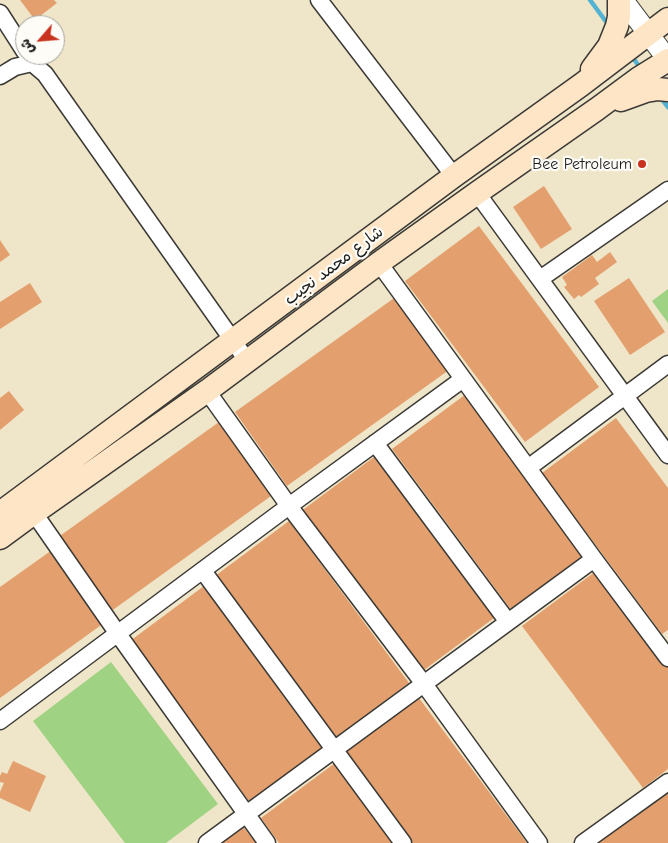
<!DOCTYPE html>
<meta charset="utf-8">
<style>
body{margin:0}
#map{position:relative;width:668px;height:843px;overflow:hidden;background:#efe5c8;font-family:"Comic Neue","Playpen Sans Arabic",sans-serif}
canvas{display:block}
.north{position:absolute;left:15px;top:15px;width:50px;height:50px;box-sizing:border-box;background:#fdfcf7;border:1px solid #a3a29f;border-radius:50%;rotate:243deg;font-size:14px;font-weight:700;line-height:20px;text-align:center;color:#1c1c1c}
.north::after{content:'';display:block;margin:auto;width:18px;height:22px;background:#c8321e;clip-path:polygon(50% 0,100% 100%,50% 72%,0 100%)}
</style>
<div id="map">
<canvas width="668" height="843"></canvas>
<div class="north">ش</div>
</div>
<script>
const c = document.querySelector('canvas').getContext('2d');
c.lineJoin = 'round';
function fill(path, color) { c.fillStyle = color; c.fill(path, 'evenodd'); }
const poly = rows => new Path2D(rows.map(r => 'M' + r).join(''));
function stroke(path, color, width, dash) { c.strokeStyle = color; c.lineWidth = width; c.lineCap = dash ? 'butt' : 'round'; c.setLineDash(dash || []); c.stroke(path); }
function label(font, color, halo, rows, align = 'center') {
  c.font = font + ' "Comic Neue","Playpen Sans Arabic",sans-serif'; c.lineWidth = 4.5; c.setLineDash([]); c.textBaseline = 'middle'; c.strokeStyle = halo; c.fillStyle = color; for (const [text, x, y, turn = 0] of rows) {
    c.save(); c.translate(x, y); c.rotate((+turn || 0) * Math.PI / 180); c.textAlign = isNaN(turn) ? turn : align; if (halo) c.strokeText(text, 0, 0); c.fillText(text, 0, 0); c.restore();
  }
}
fill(poly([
 [668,289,668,323,652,301],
 [111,662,218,804,166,843,125,843,33,721]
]), '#9fd283');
stroke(poly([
 [590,0,610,27],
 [631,55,641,69],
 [661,98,668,107]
]), '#53b2d2', 4.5);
fill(poly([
 [20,0,54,0,57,3,35,20],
 [544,186,572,229,541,249,513,207],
 [479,226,599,387,525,442,405,281],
 [0,240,10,255,0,262],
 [610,252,617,262,595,278,599,284,581,297,579,295,574,299,564,287,567,285,562,277,592,255,597,262],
 [629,278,665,332,630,355,594,301],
 [30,283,42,302,0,329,0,302],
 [397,296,449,370,287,486,235,412],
 [9,391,24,410,0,430,0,398],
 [466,394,586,556,512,611,392,449],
 [616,418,668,488,668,630,662,634,542,473],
 [219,422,271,496,110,612,57,538],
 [374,457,494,618,420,673,300,512],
 [289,521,409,683,335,738,215,576],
 [52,550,104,623,0,698,0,587],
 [596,571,668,667,668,769,643,788,522,626],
 [204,586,324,748,250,803,130,641],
 [419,698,527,843,412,843,345,753],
 [13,761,46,776,30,812,0,798,0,792,4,783,0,782,0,776,2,772,7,774],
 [335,763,394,843,279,843,261,818],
 [668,789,668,843,592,843],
 [241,824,256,843,216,843]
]), '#e3a06e');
const minor = poly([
 [319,0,454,176],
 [0,13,25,52],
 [0,76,15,67,32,63,45,74,248,362],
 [477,193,668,455],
 [379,263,594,559,668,658],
 [540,279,668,190],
 [207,391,289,506,424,684,539,843],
 [375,443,508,622],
 [528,468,668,364],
 [34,513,118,634,267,843],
 [203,571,403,843],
 [0,721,289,506,463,379],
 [207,843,594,559],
 [583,843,668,782]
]);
const tertiary = poly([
 [623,0,668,60]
]);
const secondary = poly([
 [592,69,609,46,617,26,619,17,619,0],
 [621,100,646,91,658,89,668,90],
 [0,513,454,176,581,85,668,19],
 [0,538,34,513,207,391,379,263,477,193,597,109,639,78,668,60]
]);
stroke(minor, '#3c3a36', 19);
stroke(tertiary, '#3c3a36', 22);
stroke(secondary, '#3c3a36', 25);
stroke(minor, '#fff', 16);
stroke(tertiary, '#fff', 20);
stroke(secondary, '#fde5c5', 22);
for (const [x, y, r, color] of [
 [642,164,5,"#c8321e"]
]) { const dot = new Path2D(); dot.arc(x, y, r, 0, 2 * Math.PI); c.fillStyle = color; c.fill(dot); stroke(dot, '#fdfcf7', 2); }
label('16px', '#1c1c1c', '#fdfcf7', [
 ["Bee Petroleum",632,164]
], 'right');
label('16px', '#1c1c1c', '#fdfcf7', [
 ["شارع محمد نجيب",334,266,-37]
]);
</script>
